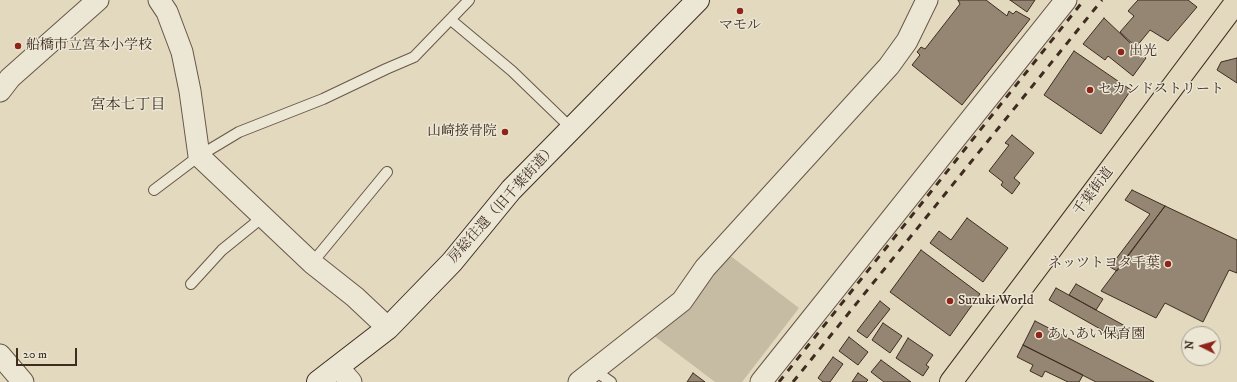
<!DOCTYPE html>
<meta charset="utf-8">
<style>
body{margin:0}
#map{position:relative;width:1237px;height:382px;overflow:hidden;background:#e2d9be;font-family:"IM FELL DW Pica",serif}
canvas{display:block}
.north{position:absolute;left:1181px;top:326px;width:40px;height:40px;box-sizing:border-box;background:#ece6d5;border:1px solid #a79c8d;border-radius:50%;rotate:275deg;font-size:11px;font-weight:700;line-height:16px;text-align:center;color:#3f2c21}
.north::after{content:'';display:block;margin:auto;width:14px;height:18px;background:#8f2418;clip-path:polygon(50% 0,100% 100%,50% 72%,0 100%)}
.scale{position:absolute;left:16px;top:348px;width:61px;height:18px;box-sizing:border-box;border:2px solid #3f2c21;border-top:0;padding-left:5px;font-size:12px;line-height:14px;white-space:nowrap;color:#3f2c21;-webkit-text-stroke:3px #ece6d5;paint-order:stroke}
</style>
<div id="map">
<canvas width="1237" height="382"></canvas>
<div class="north">N</div>
<div class="scale">20 m</div>
</div>
<script>
const c = document.querySelector('canvas').getContext('2d');
c.lineJoin = 'round';
function fill(path, color) { c.fillStyle = color; c.fill(path, 'evenodd'); }
const poly = rows => new Path2D(rows.map(r => 'M' + r).join(''));
function stroke(path, color, width, dash) { c.strokeStyle = color; c.lineWidth = width; c.lineCap = dash ? 'butt' : 'round'; c.setLineDash(dash || []); c.stroke(path); }
function label(font, color, halo, rows, align = 'center') {
  c.font = font + ' "IM FELL DW Pica","Noto Serif JP",serif'; c.lineWidth = 3; c.setLineDash([]); c.textBaseline = 'middle'; c.strokeStyle = halo; c.fillStyle = color; for (const [text, x, y, turn = 0] of rows) {
    c.save(); c.translate(x, y); c.rotate((+turn || 0) * Math.PI / 180); c.textAlign = isNaN(turn) ? turn : align; if (halo) c.strokeText(text, 0, 0); c.fillText(text, 0, 0); c.restore();
  }
}
fill(poly([
 [728,254,799,308,742,382,715,382,653,335]
]), '#c6bca3');
const building = poly([
 [958,0,986,0,1007,16,1009,11,1013,14,1016,11,1030,19,962,105,912,65,920,55,917,52,921,47,925,49,960,4,958,0],
 [1010,0,1035,0,1027,12,1010,0],
 [1138,0,1188,0,1197,7,1168,41,1150,30,1136,47,1120,32,1134,16,1128,11,1138,0],
 [1104,18,1146,58,1133,76,1108,56,1105,60,1083,44,1104,18],
 [1074,51,1131,90,1101,134,1044,95,1074,51],
 [1237,58,1237,83,1217,70,1221,62,1237,58],
 [1012,135,1034,153,1014,178,1020,183,1012,194,1001,185,1003,182,989,171,1009,145,1005,143,1012,135],
 [1132,190,1165,206,1117,271,1110,267,1150,214,1125,200,1132,190],
 [1165,206,1237,240,1237,273,1229,270,1203,322,1165,303,1156,318,1101,291,1165,206],
 [967,218,1008,248,983,282,930,243,939,231,951,240,967,218],
 [921,250,980,294,950,336,890,292,921,250],
 [1076,284,1103,299,1096,310,1069,295,1076,284],
 [1056,288,1125,326,1118,339,1049,300,1056,288],
 [880,301,890,309,867,338,857,331,880,301],
 [1035,321,1154,382,1096,382,1023,345,1035,321],
 [883,323,902,336,890,353,872,340,883,323],
 [1208,329,1216,334,1213,340,1213,334,1206,334,1208,329],
 [849,337,868,352,858,365,839,351,849,337],
 [908,338,933,355,926,365,929,367,923,376,896,358,908,338],
 [1023,345,1083,375,1079,382,1068,382,1045,371,1042,377,1030,371,1033,365,1017,357,1023,345],
 [833,357,843,364,830,382,823,382,818,378,833,357],
 [881,360,911,382,884,382,871,372,881,360],
 [693,373,705,382,687,382,693,373],
 [858,373,868,380,866,382,852,382,858,373]
]);
fill(building, '#948673');
stroke(building, '#3f2c21', 1);
const lane = poly([
 [451,20,512,71,571,128],
 [154,190,199,156,239,132,323,99,386,69,414,57,469,0],
 [312,263,387,172],
 [191,284,222,250,264,216],
 [594,370,611,382]
]);
const street = poly([
 [159,0,167,12,182,52,190,91,199,156,312,263,355,297,388,328],
 [0,91,10,78,98,0],
 [0,355,23,382],
 [338,367,351,382],
 [579,382,682,301,705,268,889,66,907,41,927,0],
 [761,382,1066,0]
]);
const secondary = poly([
 [318,382,388,328,452,262,511,190,698,0]
]);
const highway = poly([
 [951,382,1237,1]
]);
stroke(lane, '#685748', 12);
stroke(street, '#685748', 23);
stroke(secondary, '#3f2c21', 24);
stroke(highway, '#3f2c21', 24);
stroke(lane, '#ece6d5', 10);
stroke(street, '#ece6d5', 21);
stroke(secondary, '#ece6d5', 22);
stroke(highway, '#e2d9be', 22);
stroke(poly([
 [779,382,1084,0],
 [793,382,1102,0]
]), '#3f2c21', 3, [7, 7]);
for (const [x, y, r, color] of [
 [740,11,4,"#8f2418"],
 [18,46,4,"#8f2418"],
 [1121,52,4,"#8f2418"],
 [1090,90,4,"#8f2418"],
 [505,132,4,"#8f2418"],
 [1168,264,4,"#8f2418"],
 [950,301,4,"#8f2418"],
 [1039,335,4,"#8f2418"]
]) { const dot = new Path2D(); dot.arc(x, y, r, 0, 2 * Math.PI); c.fillStyle = color; c.fill(dot); stroke(dot, '#ece6d5', 1.5); }
label('14px', '#3f2c21', '#ece6d5', [
 ["マモル",740,26,"center"],
 ["船橋市立宮本小学校",26,46],
 ["出光",1129,52],
 ["セカンドストリート",1098,90],
 ["山崎接骨院",497,132,"right"],
 ["ネッツトヨタ千葉",1160,264,"right"],
 ["Suzuki World",958,301],
 ["あいあい保育園",1047,335]
], 'left');
label('14px', '#3f2c21', '#ece6d5', [
 ["千葉街道",1094,192,-53],
 ["房総往還（旧千葉街道）",503,204,-48]
]);
label('15px', '#3f2c21', '#ece6d5', [
 ["宮本七丁目",128,106]
]);
</script>
